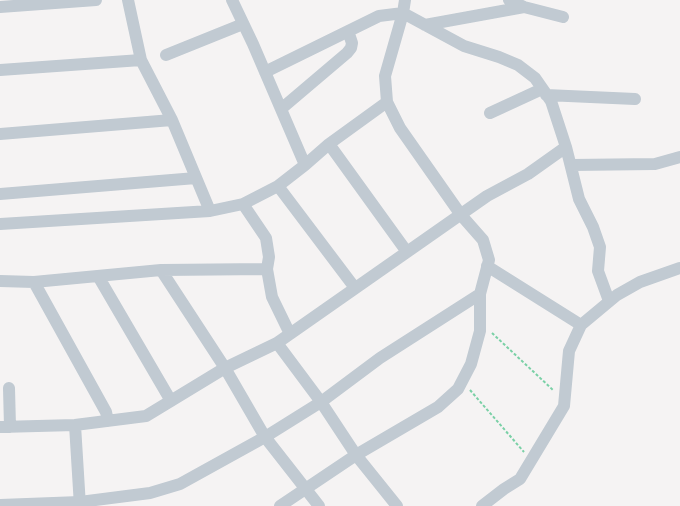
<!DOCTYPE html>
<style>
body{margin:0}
canvas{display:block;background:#f5f3f3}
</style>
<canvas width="680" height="506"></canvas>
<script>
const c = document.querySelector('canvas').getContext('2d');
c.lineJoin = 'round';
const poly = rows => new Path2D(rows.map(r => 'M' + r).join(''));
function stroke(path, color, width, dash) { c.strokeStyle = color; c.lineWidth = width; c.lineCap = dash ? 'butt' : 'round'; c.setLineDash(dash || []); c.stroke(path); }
stroke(poly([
 [492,333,553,390],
 [470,390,524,452]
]), '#7ad0a6', 2, [3, 2]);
stroke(poly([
 [128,0,141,60,172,120,210,211],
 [232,0,253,44,305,165],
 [509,0,524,7,563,17],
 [0,7,96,0],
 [425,25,524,7],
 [166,55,243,24],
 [0,70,141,60],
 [265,72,379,16,403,13,464,46,499,57,518,65,535,78,551,101,566,147,579,199,593,227,600,247,598,271,609,301],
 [546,95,635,99],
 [281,109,347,53,351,48,352,43,348,31],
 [490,113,542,89],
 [0,134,172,120],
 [329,144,407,252],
 [571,165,655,164,680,157],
 [278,186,355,288],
 [0,194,196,178],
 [243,204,266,238,269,257,267,269,272,297,290,334],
 [0,224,210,211,243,204,278,186,305,165,329,144,387,102],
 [487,266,581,325],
 [161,270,225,368,265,437,319,506],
 [98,276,171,401],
 [0,281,34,282,161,270,267,269],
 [34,282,106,412,108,421],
 [277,343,321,402,356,455,397,506],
 [9,388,10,427],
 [75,425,80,506],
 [0,427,75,425,146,416,225,368,277,343,487,196,528,174,566,147],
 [0,505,80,502,150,493,180,484,265,437,321,402,380,358,480,294],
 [280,506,356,455,438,407,458,389,471,364,480,331,480,294,489,260,483,240,461,215,400,128,387,102,385,76,403,13,405,0],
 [482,506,504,489,520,479,564,406,569,351,581,325,617,295,640,282,680,268]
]), '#c1cad2', 12);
</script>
